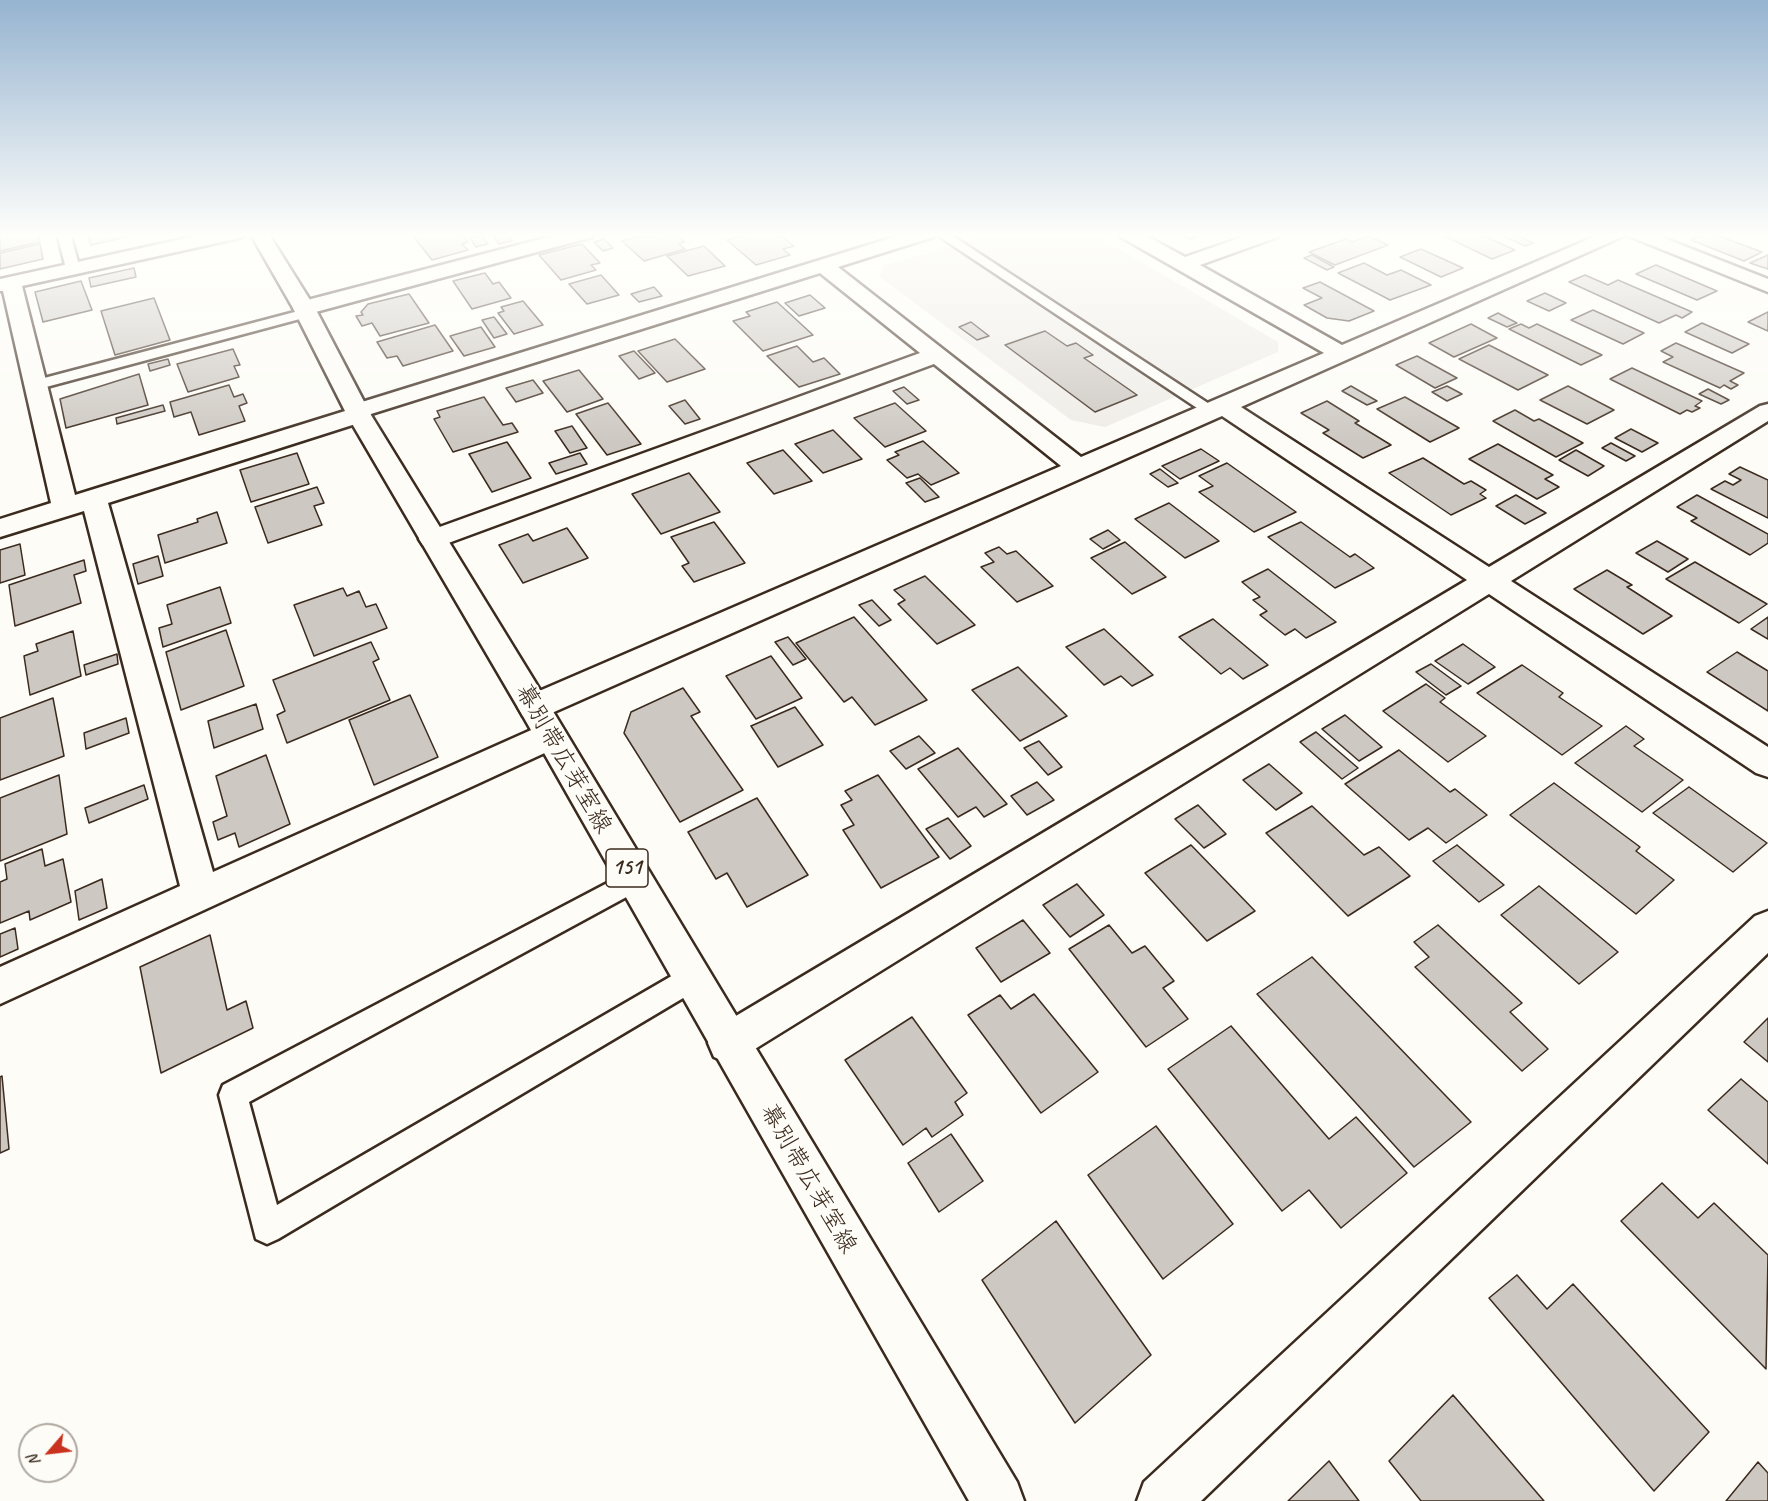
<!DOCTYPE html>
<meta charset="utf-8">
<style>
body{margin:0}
#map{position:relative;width:1768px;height:1501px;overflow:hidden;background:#fdfcf7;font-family:Caveat,sans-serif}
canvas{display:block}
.north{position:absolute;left:18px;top:1423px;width:60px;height:60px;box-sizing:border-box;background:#fdfcf7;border:2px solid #afa8a0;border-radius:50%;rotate:242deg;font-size:16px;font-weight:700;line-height:24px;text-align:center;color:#3b2a1e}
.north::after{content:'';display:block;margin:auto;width:21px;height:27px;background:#c8321e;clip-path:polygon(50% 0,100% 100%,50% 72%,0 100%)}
</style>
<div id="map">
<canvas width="1768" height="1501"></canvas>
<div class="north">N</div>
</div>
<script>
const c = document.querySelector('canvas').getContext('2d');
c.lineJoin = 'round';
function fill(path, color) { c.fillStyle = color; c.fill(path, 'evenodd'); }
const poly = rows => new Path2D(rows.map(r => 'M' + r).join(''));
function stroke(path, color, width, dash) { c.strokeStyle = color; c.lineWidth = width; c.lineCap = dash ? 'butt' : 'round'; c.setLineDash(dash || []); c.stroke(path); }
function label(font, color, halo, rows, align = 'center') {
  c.font = font + ' Caveat,"Klee One",sans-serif'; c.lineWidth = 4.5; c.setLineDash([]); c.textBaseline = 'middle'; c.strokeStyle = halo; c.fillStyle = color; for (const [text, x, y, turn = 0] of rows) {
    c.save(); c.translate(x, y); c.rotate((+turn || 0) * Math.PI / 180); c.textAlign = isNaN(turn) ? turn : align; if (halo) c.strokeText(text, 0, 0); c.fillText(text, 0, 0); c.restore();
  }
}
fill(poly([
 [991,233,1092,233,1278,342,1278,352,1105,427,1071,420,880,277,883,266]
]), '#efece7');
const building = poly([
 [9,233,38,233,40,242,0,251,0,235,9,233],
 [87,233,134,233,135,235,91,245,87,233],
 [426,233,460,233,468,242,462,244,468,250,432,260,413,236,426,233],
 [498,233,506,233,512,241,499,244,491,234,498,233],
 [665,233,670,236,676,235,685,242,679,244,685,249,644,261,622,241,644,235,647,238,665,233],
 [753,233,777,233,794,246,783,249,790,255,756,265,727,240,753,233],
 [1178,233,1209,233,1190,239,1178,233],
 [1452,233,1477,233,1515,250,1492,259,1444,236,1452,233],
 [1707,233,1711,233,1762,252,1744,261,1691,240,1707,233],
 [1512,234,1533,243,1525,246,1504,236,1512,234],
 [481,235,488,244,476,247,470,238,481,235],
 [1368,236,1388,245,1335,265,1309,252,1346,239,1352,242,1368,236],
 [604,239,613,248,603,251,594,242,604,239],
 [40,244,43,259,0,269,0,253,40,244],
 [582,244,600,263,591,265,596,270,561,280,539,255,582,244],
 [704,246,725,266,688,276,667,256,704,246],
 [1421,249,1463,268,1441,277,1400,257,1421,249],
 [1312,255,1334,267,1327,270,1304,258,1312,255],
 [1768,255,1768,269,1750,263,1768,255],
 [1364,263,1387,275,1401,270,1431,285,1390,300,1338,273,1364,263],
 [1656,265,1717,291,1697,300,1636,274,1656,265],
 [134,268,136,277,91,287,89,278,134,268],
 [485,273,493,284,499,282,511,298,472,309,453,281,485,273],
 [601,275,619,295,587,304,569,284,601,275],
 [1585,275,1608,285,1618,280,1692,312,1682,318,1676,315,1659,323,1569,282,1585,275],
 [81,281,92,310,43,322,35,292,81,281],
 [1320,282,1374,311,1349,321,1327,318,1304,305,1322,298,1303,288,1320,282],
 [654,287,662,296,639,302,631,294,654,287],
 [1545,293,1566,303,1549,311,1527,301,1545,293],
 [409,294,429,323,380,336,372,323,362,326,356,316,363,315,361,312,368,304,409,294],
 [810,295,825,308,799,316,785,303,810,295],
 [154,298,170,340,115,355,101,311,154,298],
 [523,301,543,325,514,334,498,313,504,311,501,307,523,301],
 [777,302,813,335,763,351,733,321,750,316,746,312,777,302],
 [1593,310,1644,333,1623,344,1571,320,1593,310],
 [1768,312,1768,331,1748,322,1768,312],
 [1498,313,1517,323,1507,327,1488,318,1498,313],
 [494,317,507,334,494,338,482,320,494,317],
 [971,322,989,336,977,340,959,327,971,322],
 [1702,323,1749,344,1732,353,1685,332,1702,323],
 [1471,324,1497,338,1454,357,1429,343,1471,324],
 [1521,324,1529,328,1537,324,1602,355,1581,365,1509,329,1521,324],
 [435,325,453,351,403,366,397,356,387,358,377,342,435,325],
 [481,327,495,347,464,356,450,336,481,327],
 [1045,331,1067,346,1076,343,1093,355,1084,358,1137,395,1095,412,1005,345,1045,331],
 [675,339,705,369,667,382,638,351,675,339],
 [1676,343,1744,373,1730,381,1738,385,1731,389,1724,385,1720,388,1663,362,1673,357,1661,351,1676,343],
 [1489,345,1548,375,1518,390,1459,359,1489,345],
 [797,346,813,362,824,358,840,374,799,387,767,356,797,346],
 [233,349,240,365,234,366,239,377,188,392,177,364,233,349],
 [634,351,655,373,639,379,619,356,634,351],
 [1417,356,1457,378,1435,388,1396,365,1417,356],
 [168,359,170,365,150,371,148,364,168,359],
 [1632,368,1702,401,1695,406,1700,408,1692,412,1687,410,1680,414,1610,379,1632,368],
 [579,370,603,399,567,412,543,381,579,370],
 [139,374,148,405,66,428,60,399,139,374],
 [533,380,543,393,516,402,506,388,533,380],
 [229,385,234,397,243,394,247,403,239,406,245,421,199,435,191,412,174,417,170,402,229,385],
 [1351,386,1377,401,1367,405,1342,391,1351,386],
 [1447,386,1462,394,1447,401,1432,392,1447,386],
 [1568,386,1614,410,1587,424,1540,400,1568,386],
 [904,387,919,400,907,404,893,391,904,387],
 [1708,389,1729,400,1721,404,1699,394,1708,389],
 [484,397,503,425,512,423,518,432,453,452,434,419,440,417,437,411,484,397],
 [1405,397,1459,428,1430,442,1377,409,1405,397],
 [685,400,700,419,685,424,669,406,685,400],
 [1327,401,1359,421,1355,423,1391,445,1363,458,1323,433,1329,430,1301,413,1327,401],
 [608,403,641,444,607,455,576,414,608,403],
 [895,403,926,431,885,447,854,418,895,403],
 [163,405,165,411,117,424,116,418,163,405],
 [1515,410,1534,421,1539,419,1583,443,1556,457,1493,421,1515,410],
 [572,426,587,448,570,453,555,431,572,426],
 [1631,429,1658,443,1642,452,1615,438,1631,429],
 [833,430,862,459,823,473,795,444,833,430],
 [923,441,959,473,931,485,918,474,907,478,887,460,899,455,895,452,923,441],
 [507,442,531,478,492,492,469,454,507,442],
 [1611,443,1635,456,1626,461,1602,448,1611,443],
 [1498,444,1553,475,1545,479,1559,487,1537,499,1469,459,1498,444],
 [1201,449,1219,461,1180,479,1162,466,1201,449],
 [783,450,812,481,774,494,747,463,783,450],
 [1576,450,1604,466,1588,476,1559,460,1576,450],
 [297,453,309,484,251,502,240,470,297,453],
 [580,453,587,464,556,474,549,463,580,453],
 [1423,458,1464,484,1471,481,1486,490,1480,494,1486,498,1451,515,1389,473,1423,458],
 [1227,463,1296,512,1254,532,1199,492,1213,486,1199,476,1227,463],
 [1740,467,1768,480,1768,518,1711,489,1725,481,1733,485,1741,480,1729,474,1740,467],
 [1160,469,1178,483,1168,487,1150,474,1160,469],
 [689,473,720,512,661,534,632,494,689,473],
 [920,478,939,497,925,502,906,483,920,478],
 [317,487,324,503,314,506,322,525,268,543,255,507,317,487],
 [1516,495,1546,513,1525,524,1496,506,1516,495],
 [1697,495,1768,534,1768,543,1750,555,1691,521,1697,518,1677,507,1697,495],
 [1169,503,1219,541,1185,558,1135,519,1169,503],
 [217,512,227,543,165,563,158,535,198,522,197,519,217,512],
 [714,522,745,563,694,582,682,566,689,563,671,537,714,522],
 [1301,522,1350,557,1355,554,1374,568,1335,588,1268,537,1301,522],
 [567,528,588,558,523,583,499,545,528,534,533,541,567,528],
 [1108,530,1120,540,1103,549,1090,539,1108,530],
 [1657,541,1688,559,1668,572,1636,553,1657,541],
 [1125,542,1166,577,1132,594,1091,558,1125,542],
 [20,544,25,575,0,583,0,550,20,544],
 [999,547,1007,554,1016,551,1053,586,1017,602,981,567,994,562,985,553,999,547],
 [158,556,163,576,138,584,133,564,158,556],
 [84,560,86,571,74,575,81,603,15,626,9,585,84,560],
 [1695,562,1767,604,1739,623,1666,579,1695,562],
 [1268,569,1336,622,1306,638,1295,629,1285,635,1260,615,1267,611,1253,600,1260,597,1242,582,1268,569],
 [1607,570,1632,585,1627,587,1672,616,1643,634,1574,589,1607,570],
 [925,576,975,625,937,644,898,604,905,600,894,590,925,576],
 [220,587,231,623,163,647,159,628,172,624,167,605,220,587],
 [343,588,347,596,359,591,366,607,376,604,387,628,314,656,294,605,343,588],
 [872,600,891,620,879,626,859,605,872,600],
 [854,617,927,700,875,725,852,697,844,702,796,643,854,617],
 [1768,617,1768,639,1751,629,1768,617],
 [1213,619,1268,665,1243,679,1230,668,1221,674,1179,637,1213,619],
 [1104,629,1153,675,1132,686,1121,676,1104,685,1066,647,1104,629],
 [226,630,244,686,181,710,166,652,226,630],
 [73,631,81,676,30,695,24,656,38,651,36,644,73,631],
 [788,637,806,659,793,665,775,642,788,637],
 [371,642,379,659,373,662,390,700,287,743,277,715,285,711,273,680,371,642],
 [1463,644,1495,667,1468,684,1435,661,1463,644],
 [1737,652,1768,671,1768,711,1707,672,1737,652],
 [117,654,118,664,86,675,84,665,117,654],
 [771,656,802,698,756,719,726,676,771,656],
 [1431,664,1461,686,1446,695,1416,672,1431,664],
 [1522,665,1563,693,1559,697,1602,726,1562,755,1477,693,1522,665],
 [1018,667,1067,716,1020,741,972,690,1018,667],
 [1426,684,1445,698,1440,702,1486,736,1448,762,1383,711,1426,684],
 [683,688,700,712,691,716,743,790,680,822,624,733,631,712,683,688],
 [410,695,438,757,374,785,349,720,410,695],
 [53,698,64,756,0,780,0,718,53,698],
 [256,704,263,729,214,748,208,721,256,704],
 [795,707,823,745,778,767,751,726,795,707],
 [1345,715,1382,747,1359,761,1322,729,1345,715],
 [126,718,129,733,86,749,84,733,126,718],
 [1626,726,1644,739,1634,746,1683,780,1642,812,1575,763,1626,726],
 [1316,732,1358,768,1342,779,1300,742,1316,732],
 [919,736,935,753,906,769,890,751,919,736],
 [1039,741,1062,767,1048,775,1024,748,1039,741],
 [958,748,1007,804,984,817,976,807,958,817,918,769,958,748],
 [1399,750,1450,792,1455,789,1487,815,1446,843,1428,828,1409,840,1345,784,1399,750],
 [266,755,290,824,239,847,235,833,218,840,213,822,227,816,216,776,266,755],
 [1269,764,1302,793,1276,810,1243,780,1269,764],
 [59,775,67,834,0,861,0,798,59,775],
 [878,775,939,857,881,888,843,830,854,825,841,805,852,800,845,791,878,775],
 [1037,782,1054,800,1027,815,1011,796,1037,782],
 [1554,783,1640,847,1636,851,1674,880,1636,914,1510,815,1554,783],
 [144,785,148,799,89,823,85,808,144,785],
 [1689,787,1767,843,1733,872,1653,813,1689,787],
 [757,798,808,875,747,907,727,873,716,879,688,832,757,798],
 [1198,805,1226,834,1204,848,1175,819,1198,805],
 [1312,806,1364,855,1379,847,1410,876,1348,916,1266,833,1312,806],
 [948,818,971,846,950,859,926,829,948,818],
 [1191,845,1255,911,1207,941,1145,873,1191,845],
 [1457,845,1504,885,1479,902,1433,861,1457,845],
 [42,849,45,866,63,859,71,902,30,920,29,911,0,923,0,882,7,879,5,864,42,849],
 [102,879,107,908,79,920,75,891,102,879],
 [1077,884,1104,915,1070,937,1043,905,1077,884],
 [1539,886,1618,952,1579,984,1501,915,1539,886],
 [1023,920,1050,953,1001,982,976,948,1023,920],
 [1109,925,1132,953,1145,946,1174,981,1163,988,1188,1019,1146,1047,1069,949,1109,925],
 [1438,925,1522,1003,1510,1012,1548,1049,1522,1071,1415,967,1429,957,1414,942,1438,925],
 [15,928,18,949,0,957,0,934,15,928],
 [210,935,227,1010,246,1001,253,1028,161,1073,140,967,210,935],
 [1312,957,1471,1122,1414,1167,1257,994,1312,957],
 [1034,994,1098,1072,1041,1113,968,1015,1000,995,1011,1009,1034,994],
 [912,1017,967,1093,955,1102,963,1115,932,1137,926,1128,903,1145,845,1060,912,1017],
 [1768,1018,1768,1062,1744,1042,1768,1018],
 [1231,1026,1329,1139,1356,1117,1407,1173,1341,1228,1309,1190,1282,1211,1168,1069,1231,1026],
 [2,1076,9,1149,0,1153,0,1077,2,1076],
 [1741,1079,1768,1102,1768,1164,1708,1110,1741,1079],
 [1156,1126,1233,1224,1163,1279,1088,1175,1156,1126],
 [951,1134,983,1181,939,1212,908,1163,951,1134],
 [1662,1183,1698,1218,1714,1203,1768,1255,1766,1369,1621,1221,1662,1183],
 [1056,1221,1151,1355,1075,1423,982,1280,1056,1221],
 [1517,1275,1547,1309,1573,1284,1709,1432,1654,1491,1489,1298,1517,1275],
 [1453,1395,1544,1501,1421,1501,1389,1461,1453,1395],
 [1329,1461,1359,1501,1288,1501,1329,1461],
 [1758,1462,1768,1473,1768,1501,1726,1501,1758,1462]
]);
fill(building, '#cdc8c2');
stroke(building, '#3b2a1e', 1.5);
const lane = poly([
 [57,233,70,233,80,269,78,272,73,273,66,269,57,233],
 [934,233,948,233,1220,411,1212,416,1206,414,934,233],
 [306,309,313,313,311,316,35,390,27,385,29,382,306,309],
 [634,869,643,872,646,880,643,888,249,1102,277,1205,682,970,691,967,700,970,704,979,700,988,278,1239,267,1244,256,1239,219,1095,223,1085,634,869]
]);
const street = poly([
 [210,233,245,233,242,237,235,239,22,286,75,495,345,411,349,406,907,233,936,233,933,237,838,267,1081,457,1324,353,1121,237,1119,233,1141,233,1185,257,1254,233,1280,233,1278,237,1200,265,1342,345,1603,233,1651,233,1768,279,1768,292,1626,235,1241,407,1489,567,1760,406,1768,404,1768,421,1511,581,1768,747,1768,777,1756,773,1489,594,742,1057,728,1063,714,1057,708,1043,714,1029,1467,580,1222,416,545,716,534,719,523,716,518,707,523,698,1061,466,934,364,443,545,433,548,423,545,419,539,423,533,920,353,820,273,371,414,368,420,108,503,213,872,538,727,550,723,562,727,566,736,562,745,0,1004,0,967,180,886,84,511,0,537,0,519,51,503,3,291,0,291,0,279,210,233],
 [564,233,595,233,592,237,312,313,304,314,296,313,293,308,296,303,564,233],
 [1768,911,1768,953,1201,1501,1137,1501,1144,1482,1755,916,1768,911]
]);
const primary = poly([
 [250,233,268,233,315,308,371,415,545,698,1017,1482,1024,1501,969,1501,523,716,347,415,293,308,250,233]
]);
stroke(lane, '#3b2a1e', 5);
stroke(street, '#3b2a1e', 5);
stroke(primary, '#3b2a1e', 5);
fill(lane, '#fdfcf7');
fill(street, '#fdfcf7');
fill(primary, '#fdfcf7');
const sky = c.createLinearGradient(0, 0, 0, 443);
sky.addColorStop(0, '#96b4d0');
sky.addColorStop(0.53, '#fefefb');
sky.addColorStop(1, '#fefefb00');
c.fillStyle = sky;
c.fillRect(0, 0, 1768, 443);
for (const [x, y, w] of [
 [627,868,42]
]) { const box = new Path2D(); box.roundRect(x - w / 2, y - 19, w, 38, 4.5); c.fillStyle = '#fdfcf7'; c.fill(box); stroke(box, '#3b2a1e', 1.5); }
label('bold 22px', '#3b2a1e', null, [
 ["151",627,868]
]);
label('24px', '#3b2a1e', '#fdfcf7', [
 ["幕別帯広芽室線",563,759,60],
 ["幕別帯広芽室線",808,1179,60]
]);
</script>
